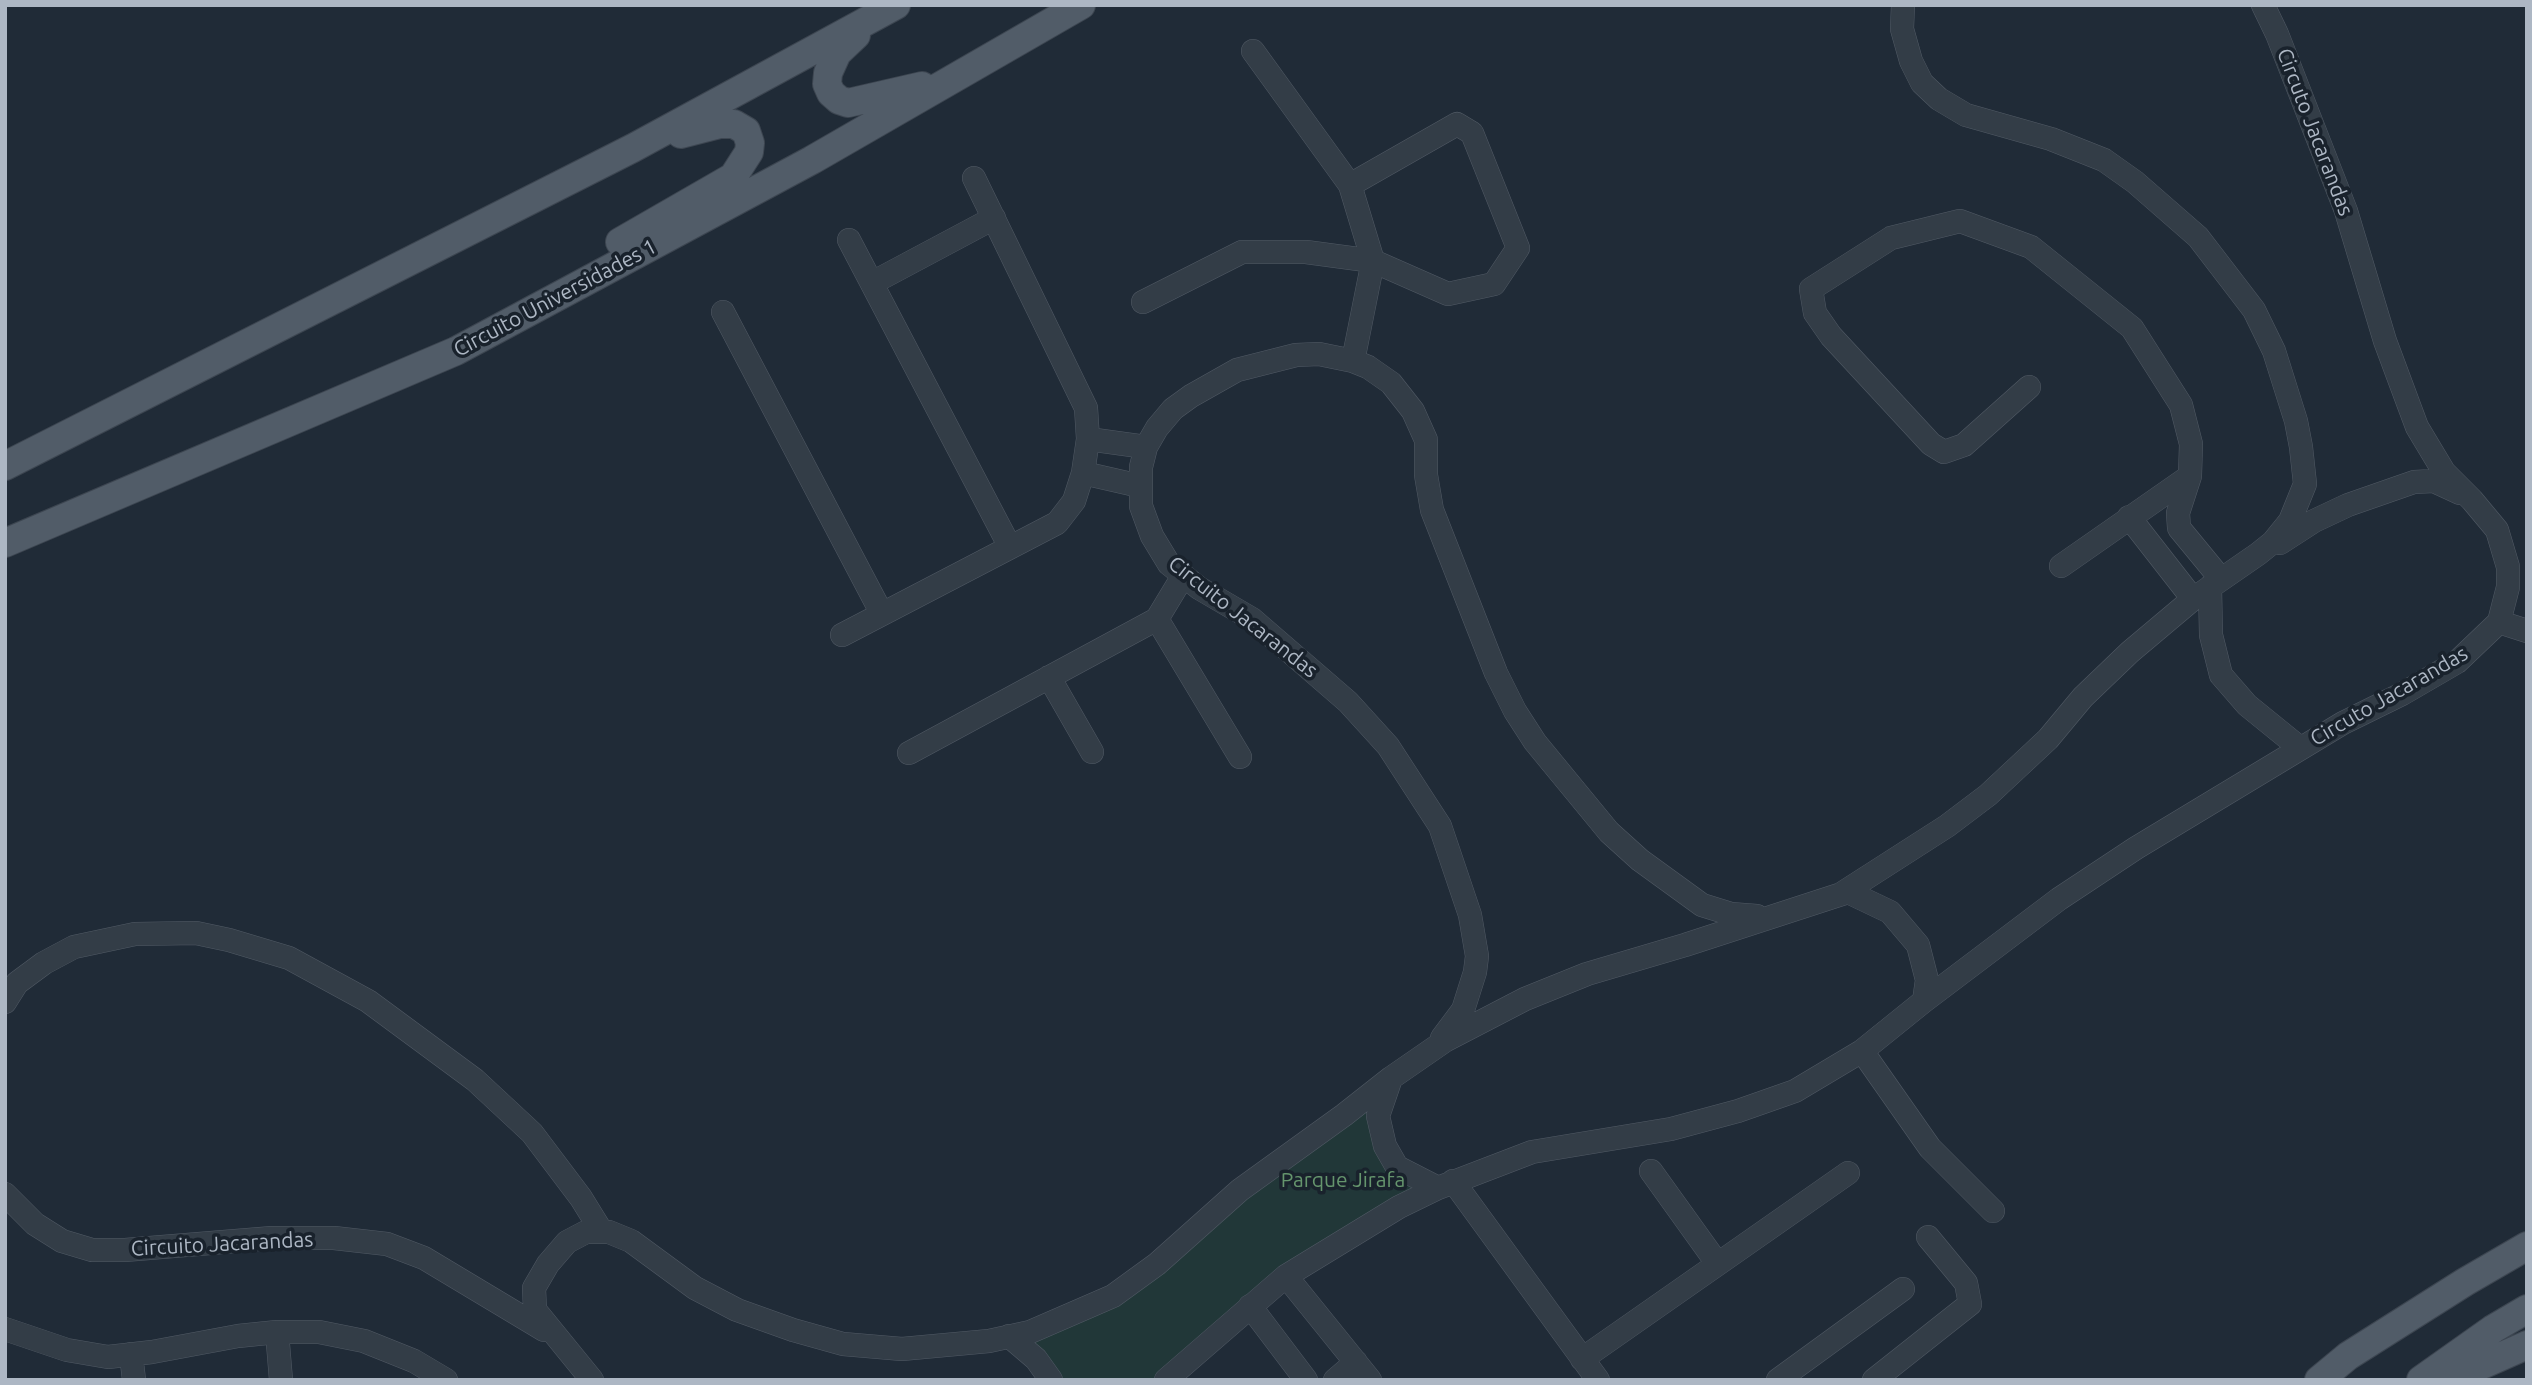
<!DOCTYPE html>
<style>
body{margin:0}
#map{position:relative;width:2532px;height:1385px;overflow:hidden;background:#202b37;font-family:Ubuntu,sans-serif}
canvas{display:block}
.frame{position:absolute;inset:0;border:7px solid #adb7c4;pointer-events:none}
</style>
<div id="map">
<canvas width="2532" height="1385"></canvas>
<div class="frame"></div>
</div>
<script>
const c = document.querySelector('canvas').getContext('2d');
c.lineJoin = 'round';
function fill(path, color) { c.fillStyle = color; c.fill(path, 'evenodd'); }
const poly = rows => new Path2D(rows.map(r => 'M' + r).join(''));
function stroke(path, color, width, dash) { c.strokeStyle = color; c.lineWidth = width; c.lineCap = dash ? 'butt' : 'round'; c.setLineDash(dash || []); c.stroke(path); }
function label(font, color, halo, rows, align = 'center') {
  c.font = font + ' Ubuntu,sans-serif'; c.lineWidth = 7; c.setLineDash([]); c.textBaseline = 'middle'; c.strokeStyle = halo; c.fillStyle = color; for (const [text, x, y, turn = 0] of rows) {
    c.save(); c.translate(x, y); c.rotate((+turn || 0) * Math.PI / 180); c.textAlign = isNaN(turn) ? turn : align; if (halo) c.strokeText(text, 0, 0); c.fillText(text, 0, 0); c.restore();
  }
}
fill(poly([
 [1391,1078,1385,1146,1438,1188,1399,1207,1160,1380,1044,1380,1009,1336,1068,1317]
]), '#213738');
const minor = poly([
 [1253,51,1350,185,1373,261,1353,361],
 [849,240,1010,547],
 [872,283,994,218],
 [1143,302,1242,252,1306,252,1373,261,1448,294,1494,284,1518,248,1472,133,1457,124,1350,185],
 [723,312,882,614],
 [2029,387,1964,445,1944,452,1931,444,1831,336,1815,313,1811,289,1891,238,1960,221,2031,247,2132,328,2181,405,2191,444,2190,476,2178,513,2179,528,2221,579],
 [1088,439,1146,447],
 [1083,473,1140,486],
 [2129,517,2193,599],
 [2280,543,2314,521,2348,505,2414,482,2434,481,2460,493],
 [2061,566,2190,476],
 [2210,587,2211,635,2221,675,2247,705,2300,748],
 [1157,619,1240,757],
 [2499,622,2527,631],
 [842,635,1057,523,1074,501,1083,473,1088,439,1086,408,974,178],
 [1049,677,1092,752],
 [909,753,1157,619,1183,576],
 [1841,894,1947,826,1988,795,2048,739,2083,697,2130,652,2193,599,2258,554,2273,542,2290,521,2305,484,2301,447,2296,421,2274,351,2254,310,2198,237,2135,182,2104,160,2051,139,1966,115,1939,99,1922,83,1911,61,1902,29,1903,5],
 [1924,1001,2059,899,2136,848,2343,723,2402,694,2457,662,2499,622,2508,587,2508,567,2497,530,2472,500,2444,472,2417,427,2385,341,2346,211,2277,34,2263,5],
 [5,1002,17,983,44,963,74,947,135,934,196,933,229,940,289,958,368,1001,475,1080,532,1133,581,1198,602,1232],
 [1442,1038,1463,1010,1475,972,1477,956,1470,915,1440,826,1388,746,1348,702,1252,619,1199,588,1169,564,1152,536,1141,506,1141,467,1146,447,1157,428,1173,409,1191,396,1237,370,1296,355,1319,354,1353,361,1368,367,1391,383,1413,411,1426,440,1426,475,1432,510,1496,673,1515,711,1535,742,1609,832,1640,860,1702,905,1731,914,1757,916],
 [1862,1051,1930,1148,1993,1211],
 [1391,1078,1378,1116,1385,1146,1397,1167,1438,1188],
 [1651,1171,1717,1263],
 [1453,1181,1598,1380],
 [5,1194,35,1224,62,1241,92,1250,125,1250,272,1238,334,1238,387,1244,424,1258,544,1330],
 [1286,1276,1370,1380],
 [1250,1306,1306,1380],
 [5,1329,67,1350,108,1357,152,1352,238,1336,277,1332,319,1332,364,1341,414,1361,446,1380],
 [277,1332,281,1380],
 [1009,1336,1036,1359,1051,1380],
 [131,1354,134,1380],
 [1582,1359,1848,1173],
 [592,1380,535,1310,534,1288,548,1264,567,1242,586,1232,609,1232,631,1241,695,1288,737,1310,793,1330,843,1344,902,1349,989,1341,1030,1332,1113,1296,1157,1264,1240,1190,1344,1115,1391,1078,1446,1040,1525,999,1587,974,1685,945,1848,892,1890,912,1918,945,1927,980,1924,1001,1862,1051,1795,1091,1738,1111,1671,1129,1532,1152,1438,1188,1399,1207,1286,1276,1166,1380],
 [1335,1380,1356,1362],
 [1778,1380,1903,1289],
 [1874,1380,1970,1304,1966,1283,1928,1237]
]);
const major = poly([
 [856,35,837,53,828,73,827,84,831,93,839,100,848,103,922,86],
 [620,242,733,177,749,152,750,143,746,131,734,124,720,124,681,134],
 [5,466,633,148,896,5],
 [5,543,456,351,812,160,1081,5],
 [2319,1380,2348,1356,2465,1282,2527,1246],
 [2421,1380,2493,1329,2527,1309],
 [2460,1380,2475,1368,2527,1345]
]);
stroke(minor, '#515a65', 24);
stroke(major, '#3d4651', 30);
stroke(minor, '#333d47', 23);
stroke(major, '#515c68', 28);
label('21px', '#adb7c4', '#19222c', [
 ["Circuto Jacarandas",2315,132,69],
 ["Circuito Universidades 1",555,298,-28],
 ["Circuito Jacarandas",1243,617,38],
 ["Circuto Jacarandas",2389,696,-30],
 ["Circuito Jacarandas",222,1244,-3]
]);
label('21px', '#65956d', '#19222c', [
 ["Parque Jirafa",1343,1180]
]);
</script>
